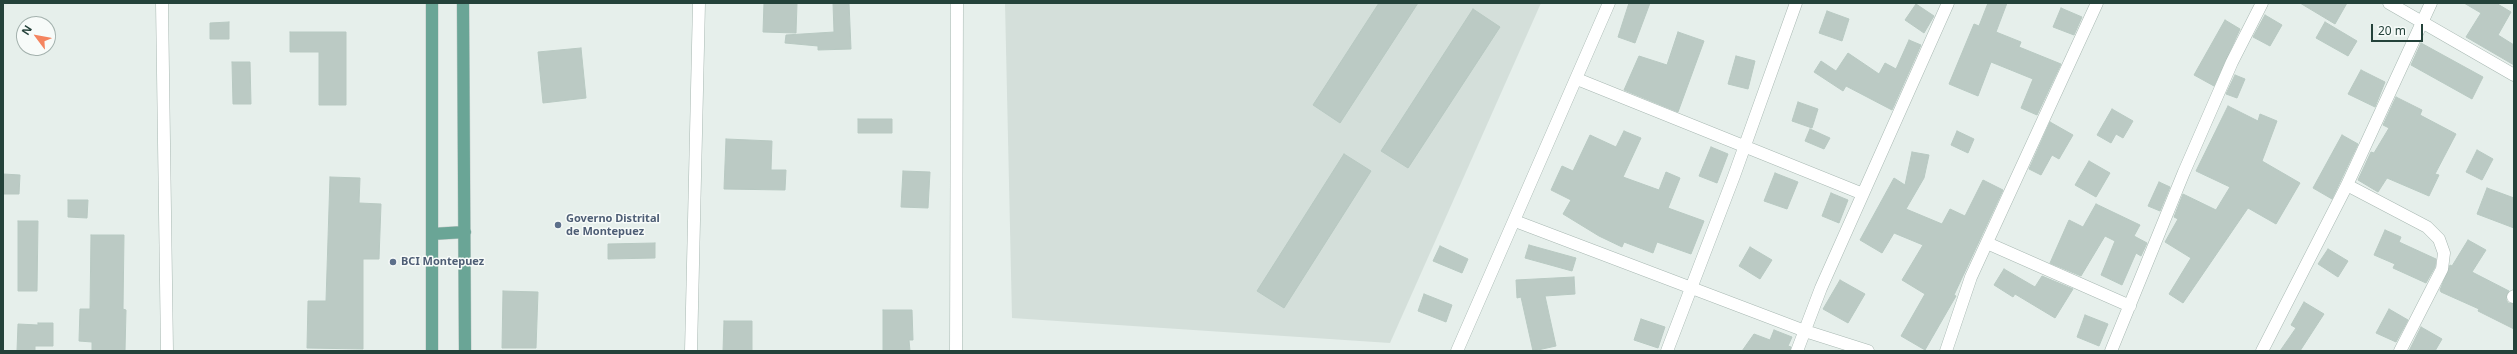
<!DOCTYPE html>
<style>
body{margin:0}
#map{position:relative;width:2517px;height:354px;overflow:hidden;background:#e6efeb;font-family:"Noto Sans",sans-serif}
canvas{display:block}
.frame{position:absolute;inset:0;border:4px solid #24423a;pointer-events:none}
.north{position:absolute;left:16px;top:16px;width:40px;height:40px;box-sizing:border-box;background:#f7fbf9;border:1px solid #a3b1ad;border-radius:50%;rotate:302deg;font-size:11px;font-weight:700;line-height:16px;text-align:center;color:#24423a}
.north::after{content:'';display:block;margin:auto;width:14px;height:18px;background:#f4845f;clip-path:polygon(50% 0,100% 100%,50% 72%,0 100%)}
.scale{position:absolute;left:2371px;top:24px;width:52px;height:18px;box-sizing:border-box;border:2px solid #24423a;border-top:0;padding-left:5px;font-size:12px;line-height:14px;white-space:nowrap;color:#24423a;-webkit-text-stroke:3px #f7fbf9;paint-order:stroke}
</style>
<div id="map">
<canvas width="2517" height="354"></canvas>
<div class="frame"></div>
<div class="north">N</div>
<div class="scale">20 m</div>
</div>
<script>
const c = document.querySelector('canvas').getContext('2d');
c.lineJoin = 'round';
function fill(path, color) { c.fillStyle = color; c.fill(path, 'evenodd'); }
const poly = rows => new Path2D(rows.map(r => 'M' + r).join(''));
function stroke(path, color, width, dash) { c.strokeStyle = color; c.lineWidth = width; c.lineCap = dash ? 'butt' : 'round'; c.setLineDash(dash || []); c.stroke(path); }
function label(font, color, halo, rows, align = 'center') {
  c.font = font + ' "Noto Sans",sans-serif'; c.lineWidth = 3; c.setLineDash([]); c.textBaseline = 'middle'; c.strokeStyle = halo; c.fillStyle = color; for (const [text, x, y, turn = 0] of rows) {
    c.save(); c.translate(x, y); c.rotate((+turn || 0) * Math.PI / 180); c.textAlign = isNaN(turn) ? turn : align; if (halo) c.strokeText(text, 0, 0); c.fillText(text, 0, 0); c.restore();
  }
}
fill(poly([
 [1005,3,1541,3,1390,343,1012,318]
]), '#d4dfda');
const building = poly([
 [764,3,797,3,796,33,763,32,764,3],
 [833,3,849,3,851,49,818,50,818,46,785,43,786,35,834,32,833,3],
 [1379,3,1418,3,1340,123,1313,105,1379,3],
 [1629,3,1650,3,1635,43,1618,37,1629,3],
 [1988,3,2007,3,1996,32,2021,42,2019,47,2061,64,2037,115,2021,108,2033,79,1991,62,1978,96,1949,84,1974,24,1979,26,1988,3],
 [2300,3,2347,3,2335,24,2300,3],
 [2464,3,2496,3,2511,12,2498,35,2514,45,2514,65,2466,37,2481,13,2464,3],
 [1916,4,1934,16,1924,33,1905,20,1916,4],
 [2061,8,2082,17,2074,35,2053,27,2061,8],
 [1473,9,1500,27,1408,168,1381,151,1473,9],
 [1827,11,1849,19,1842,41,1819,33,1827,11],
 [2265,15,2282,25,2270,46,2253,37,2265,15],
 [2225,20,2240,29,2214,86,2194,75,2225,20],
 [229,22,229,39,210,39,210,23,229,22],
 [2325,22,2357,41,2348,56,2316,38,2325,22],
 [290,32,346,32,346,105,319,105,319,52,290,52,290,32],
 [1678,32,1704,41,1678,112,1624,90,1639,56,1667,65,1678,32],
 [1909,40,1921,45,1892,110,1846,86,1843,91,1814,72,1821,61,1836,71,1848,53,1879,74,1885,63,1896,69,1909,40],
 [2421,43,2483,77,2472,99,2411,65,2421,43],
 [581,48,586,98,543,103,538,52,581,48],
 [1736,56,1755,61,1748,89,1728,84,1736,56],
 [232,62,250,62,251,104,233,104,232,62],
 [2361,70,2385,82,2375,107,2348,94,2361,70],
 [2235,75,2245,79,2237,98,2226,94,2235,75],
 [2396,97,2422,110,2420,115,2456,134,2435,174,2439,175,2429,196,2387,178,2378,192,2358,180,2371,152,2374,153,2389,128,2383,125,2396,97],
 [1798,102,1818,109,1812,128,1792,121,1798,102],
 [2228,106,2258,121,2260,114,2277,121,2262,161,2300,183,2276,224,2248,208,2183,303,2169,294,2191,258,2165,242,2178,219,2174,217,2183,194,2216,210,2230,187,2196,171,2228,106],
 [2112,109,2133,121,2123,138,2116,134,2111,143,2097,135,2112,109],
 [858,119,892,119,892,133,858,133,858,119],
 [2050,122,2073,135,2059,159,2052,155,2041,175,2029,169,2050,122],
 [1810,129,1830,138,1824,149,1805,141,1810,129],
 [1624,131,1641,138,1623,177,1659,190,1666,172,1680,178,1668,208,1704,221,1691,254,1657,242,1653,253,1624,242,1622,247,1599,236,1563,214,1571,200,1551,190,1562,166,1573,171,1590,135,1616,147,1624,131],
 [1957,131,1974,139,1968,153,1951,145,1957,131],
 [2342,135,2358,144,2332,199,2313,188,2342,135],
 [726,139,772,141,771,170,786,170,785,190,724,189,726,139],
 [1711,147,1728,154,1717,183,1699,176,1711,147],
 [2477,150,2493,159,2482,180,2466,172,2477,150],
 [1912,152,1929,155,1924,178,1906,209,1942,224,1950,209,1965,216,1983,180,2003,190,1954,295,1956,296,1925,350,1901,336,1925,294,1902,280,1923,245,1894,233,1882,253,1860,240,1894,178,1905,185,1912,152],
 [1344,154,1371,171,1284,308,1257,291,1344,154],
 [2089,161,2110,173,2096,197,2075,185,2089,161],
 [903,171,930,172,928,208,901,207,903,171],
 [1775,173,1798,182,1787,209,1764,201,1775,173],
 [3,174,20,175,19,194,3,194,3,174],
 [330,177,360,178,359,203,381,204,379,259,363,259,363,349,307,348,308,301,326,301,330,177],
 [2159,182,2170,187,2160,211,2148,206,2159,182],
 [2487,188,2514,198,2514,228,2477,214,2487,188],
 [1831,193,1848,200,1839,223,1822,216,1831,193],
 [68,200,88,200,87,218,68,217,68,200],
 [2096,204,2140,225,2134,236,2147,243,2141,256,2136,253,2122,285,2101,275,2115,241,2105,236,2081,276,2050,263,2069,220,2083,227,2096,204],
 [18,221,38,221,37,291,18,291,18,221],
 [2385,230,2401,237,2399,242,2436,259,2435,267,2426,283,2393,268,2395,264,2374,255,2385,230],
 [91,235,124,235,123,309,126,310,125,351,92,351,92,342,79,341,80,309,90,309,91,235],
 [2468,240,2486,250,2472,272,2509,291,2506,299,2508,303,2514,304,2514,329,2478,311,2479,309,2441,292,2440,290,2450,265,2452,266,2468,240],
 [655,243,655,258,608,259,608,244,655,243],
 [1529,245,1576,258,1572,271,1525,258,1529,245],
 [1440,246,1468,259,1462,273,1433,261,1440,246],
 [1750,247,1772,260,1760,279,1739,266,1750,247],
 [2328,249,2348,261,2338,277,2318,264,2328,249],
 [2004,269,2035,287,2042,276,2073,289,2055,318,2015,294,2013,297,1994,285,2004,269],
 [1574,277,1575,294,1545,296,1556,346,1533,351,1521,297,1517,298,1516,280,1574,277],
 [1840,280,1865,294,1848,323,1823,309,1840,280],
 [503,291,538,292,536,348,502,348,503,291],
 [1424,294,1452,305,1446,322,1418,311,1424,294],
 [2304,302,2324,314,2300,351,2280,351,2296,328,2291,325,2304,302],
 [2389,309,2408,320,2396,342,2376,333,2389,309],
 [883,310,912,310,913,340,909,340,910,351,883,351,883,310],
 [2085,315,2108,324,2099,346,2077,337,2085,315],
 [1641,319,1665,327,1658,348,1634,340,1641,319],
 [724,321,752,321,752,351,723,351,724,321],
 [38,323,53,323,53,346,35,346,35,351,17,351,18,324,38,325,38,323],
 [2421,327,2442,339,2435,351,2409,351,2421,327],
 [1774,330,1792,337,1788,346,1791,347,1790,351,1742,351,1754,334,1770,340,1774,330]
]);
fill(building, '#bbcac4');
stroke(building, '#b8c9c2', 1);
const minor = poly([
 [162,3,167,351],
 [2389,3,2514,75],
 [1577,79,1863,194],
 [2347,185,2427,227,2439,239,2444,253,2442,269,2400,351],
 [1515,221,1805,331,1868,351],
 [1987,243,2130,306],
 [2513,297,2514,296],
 [691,351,699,3],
 [956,351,957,3],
 [1457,351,1609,3],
 [1667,351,1734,176,1796,3],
 [1797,351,1821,288,1948,3],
 [1946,351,1971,277,2097,3],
 [2111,351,2184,172,2232,62,2262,3],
 [2262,351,2347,185,2431,3]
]);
const primary = poly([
 [432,3,432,351],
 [463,3,465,351],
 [432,234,465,232]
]);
stroke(minor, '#a8b8b2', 13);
stroke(primary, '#c2cac8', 13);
stroke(minor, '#fff', 12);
stroke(primary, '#6aa596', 12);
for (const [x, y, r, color] of [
 [558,225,4,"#5c6f8a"],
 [393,262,4,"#5c6f8a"]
]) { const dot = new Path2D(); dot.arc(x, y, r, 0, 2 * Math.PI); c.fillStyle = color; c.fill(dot); stroke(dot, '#f7fbf9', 1.5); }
label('bold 11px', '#4e5e75', '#f7fbf9', [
 ["Governo Distrital",566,219],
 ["de Montepuez",566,232],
 ["BCI Montepuez",401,262]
], 'left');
</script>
